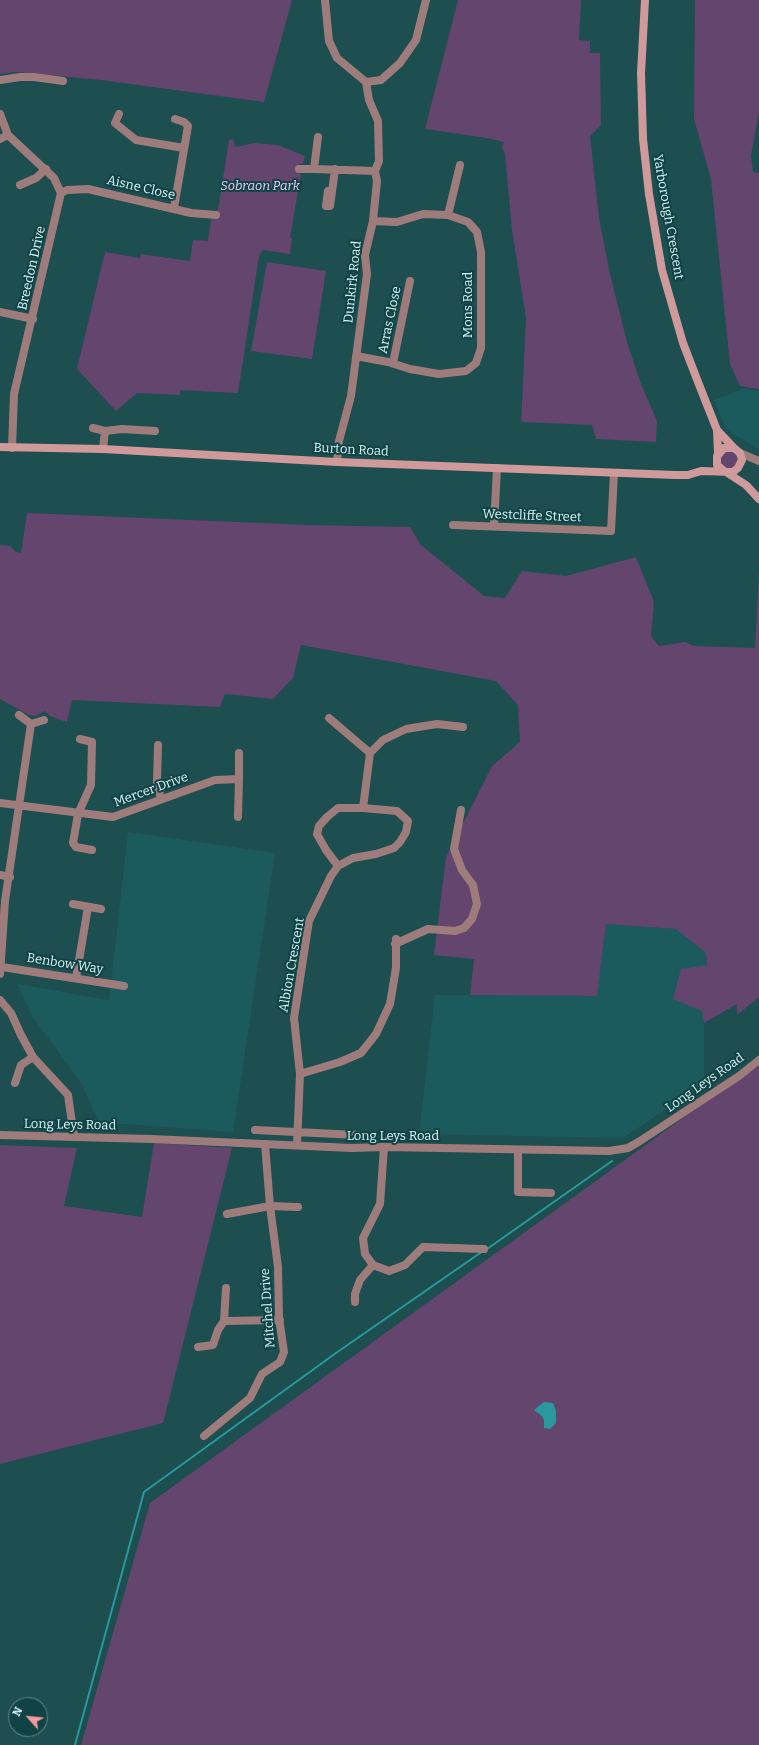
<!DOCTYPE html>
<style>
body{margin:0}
#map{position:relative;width:759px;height:1745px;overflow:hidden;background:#1d4e50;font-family:Bitter,serif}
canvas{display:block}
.north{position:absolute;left:8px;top:1697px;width:40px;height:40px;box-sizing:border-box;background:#0f4345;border:1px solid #618a8b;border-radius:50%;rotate:297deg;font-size:11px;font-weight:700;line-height:16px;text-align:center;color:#dbf4f4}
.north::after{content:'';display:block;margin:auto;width:14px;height:18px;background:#f59b9d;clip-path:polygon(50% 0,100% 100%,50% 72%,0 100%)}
</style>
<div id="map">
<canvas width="759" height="1745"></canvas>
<div class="north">N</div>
</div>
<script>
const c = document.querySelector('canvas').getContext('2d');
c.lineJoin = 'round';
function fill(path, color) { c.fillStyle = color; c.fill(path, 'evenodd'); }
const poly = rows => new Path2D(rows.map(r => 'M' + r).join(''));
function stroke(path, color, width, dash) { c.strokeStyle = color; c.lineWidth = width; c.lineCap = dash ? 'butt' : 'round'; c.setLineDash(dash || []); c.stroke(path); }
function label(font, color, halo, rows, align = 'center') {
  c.font = font + ' Bitter,serif'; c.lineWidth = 4; c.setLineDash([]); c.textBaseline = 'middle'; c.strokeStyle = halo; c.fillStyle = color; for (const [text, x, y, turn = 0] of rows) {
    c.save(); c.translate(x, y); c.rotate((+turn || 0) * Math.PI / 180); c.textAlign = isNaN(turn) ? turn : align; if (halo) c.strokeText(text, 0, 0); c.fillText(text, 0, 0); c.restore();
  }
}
fill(poly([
 [741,388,759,391,759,450,726,429,714,400,741,390],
 [128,832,275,853,233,1132,98,1122,82,1084,32,1016,17,984,109,1000],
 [606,924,677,929,706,953,707,965,702,1011,704,1023,704,1084,623,1138,419,1134,435,995,596,996]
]), '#1c5b5d');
fill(poly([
 [0,0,292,0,264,102,101,80,16,72,0,74],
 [458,0,581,0,579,40,590,41,590,53,600,53,601,125,590,136,599,218,610,274,627,342,641,384,657,421,656,442,596,439,592,425,521,422,526,318,512,230,505,154,502,148,504,142,487,138,425,129],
 [695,0,759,0,759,112,751,155,753,172,759,173,759,389,740,386,730,364,711,179,694,119],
 [233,139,235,147,255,143,278,145,305,156,303,164,299,164,298,173,301,174,290,238,292,238,290,254,263,250,259,256,238,393,180,390,180,395,137,393,116,411,77,369,105,252,140,258,141,254,190,261,193,240,208,241,211,219,215,219,217,210,218,210,229,140],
 [267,262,326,271,312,359,251,351],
 '720 460a9 9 0 1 1 18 0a9 9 0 1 1-18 0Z',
 [27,513,308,525,410,527,420,544,484,596,505,598,522,571,566,576,636,557,654,602,651,636,659,646,685,642,694,646,755,648,759,571,759,997,737,1015,737,1004,704,1023,702,1011,673,999,681,969,707,965,706,953,676,929,606,924,597,996,470,995,474,959,434,955,446,857,492,766,520,742,518,705,496,681,301,645,293,678,273,699,225,694,220,707,72,700,67,722,50,716,45,711,35,716,29,715,0,699,0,545,10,546,16,552,21,553],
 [759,1063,759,1745,81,1745,150,1503],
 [154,1143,232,1148,163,1423,0,1464,0,1145,77,1148,64,1206,142,1217]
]), '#63456d');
fill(poly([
 [544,1402,553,1403,556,1411,556,1423,550,1429,544,1428,544,1420,542,1416,534,1410]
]), '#29999d');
stroke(poly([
 [487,1249,612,1161],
 [75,1745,144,1492,336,1353,483,1251]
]), '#29999d', 2);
stroke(poly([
 [325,0,329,41,337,58,366,82,381,80,400,63,416,40,426,0],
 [0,80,20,77,34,77,63,81],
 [0,114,8,135,54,178,61,193,14,394,12,448],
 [119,114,115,123,136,140,184,148],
 [318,137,314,169,375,171],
 [0,139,8,135],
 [299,169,314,169],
 [20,185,36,178,46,169],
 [332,192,328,191,326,206,330,206,332,192,335,169],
 [61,193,67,190,88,189,191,213,216,215],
 [174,208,188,126,184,122,175,119],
 [448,215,460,165],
 [0,312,33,319],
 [356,356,388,362,410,369,439,374,466,371,476,363,481,348,481,252,477,232,468,222,448,215,423,214,397,222,373,221],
 [393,363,410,281],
 [93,428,105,431],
 [103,449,105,431,122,429,155,431],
 [337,462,339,441,351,396,367,274,365,255,373,221,377,181,375,171,379,161,378,121,369,100,366,82],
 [453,525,611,531,614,473],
 [494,526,497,468],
 [19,715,31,724,44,720],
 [80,739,92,742,91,785,78,814,73,843,76,847,92,850],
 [158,745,157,782,161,799],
 [370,753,383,740,406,729,437,724,463,727],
 [0,803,113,817,215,780,239,779,239,753],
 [238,817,239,779],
 [338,866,353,858,376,854,394,848,400,842,406,832,408,821,397,811,363,808],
 [0,875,10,877],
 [73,904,101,909],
 [395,944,428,929,455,931,464,928,472,919,477,904,473,885,462,870,454,849,461,810],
 [2,967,124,986],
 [0,974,5,901,31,724],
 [76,978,88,907],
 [0,1000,11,1013,21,1035,33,1057,68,1095,74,1137],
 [300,1074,340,1062,361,1053,376,1034,390,1004,396,968,396,939],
 [15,1083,21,1065,33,1057],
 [255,1130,357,1135],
 [297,1145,300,1074,294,1018,309,921,331,876,338,866,326,850,317,834,319,826,327,817,338,808,363,808,370,753,329,718],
 [384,1147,380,1204,363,1238,365,1254,373,1265,389,1271,405,1265,423,1247,484,1249],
 [518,1150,518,1192,551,1193],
 [227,1214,270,1206,298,1207],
 [226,1288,224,1321,280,1320],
 [355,1302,355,1294,360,1280,373,1265],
 [198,1347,213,1345,218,1330,224,1321],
 [204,1436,250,1398,262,1374,280,1362,284,1352,279,1318,278,1267,270,1206,265,1144]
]), '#9f7c7c', 8);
stroke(poly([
 [740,453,759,461],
 [0,1135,151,1139,352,1148,384,1147,609,1151,628,1148,640,1141,739,1076,759,1060]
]), '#9f7c7c', 8);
stroke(poly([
 [645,0,641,73,643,139,649,194,662,270,683,343,698,382,717,430,734,448],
 [717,430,718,453],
 [0,447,103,449,337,462,675,475,688,475,701,471,733,472,738,468,742,460,740,453,734,448,724,448,717,456,717,465,724,471],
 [726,472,746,485,759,499]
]), '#d09a9b', 8);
label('italic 13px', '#efcbfb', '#0f4345', [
 ["Sobraon Park",260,186]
]);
label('13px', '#dbf4f4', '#0f4345', [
 ["Aisne Close",141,188,13],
 ["Yarborough Crescent",668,217,80],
 ["Breedon Drive",32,268,-77],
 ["Dunkirk Road",353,282,-84],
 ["Mons Road",468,305,-90],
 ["Arras Close",390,320,-78],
 ["Burton Road",351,450,3],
 ["Westcliffe Street",532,516,2],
 ["Mercer Drive",151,790,-20],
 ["Benbow Way",65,964,9],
 ["Albion Crescent",292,965,-80],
 ["Long Leys Road",705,1083,-35],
 ["Long Leys Road",70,1125,1],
 ["Long Leys Road",393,1136],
 ["Mitchel Drive",268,1308,-94]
]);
</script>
